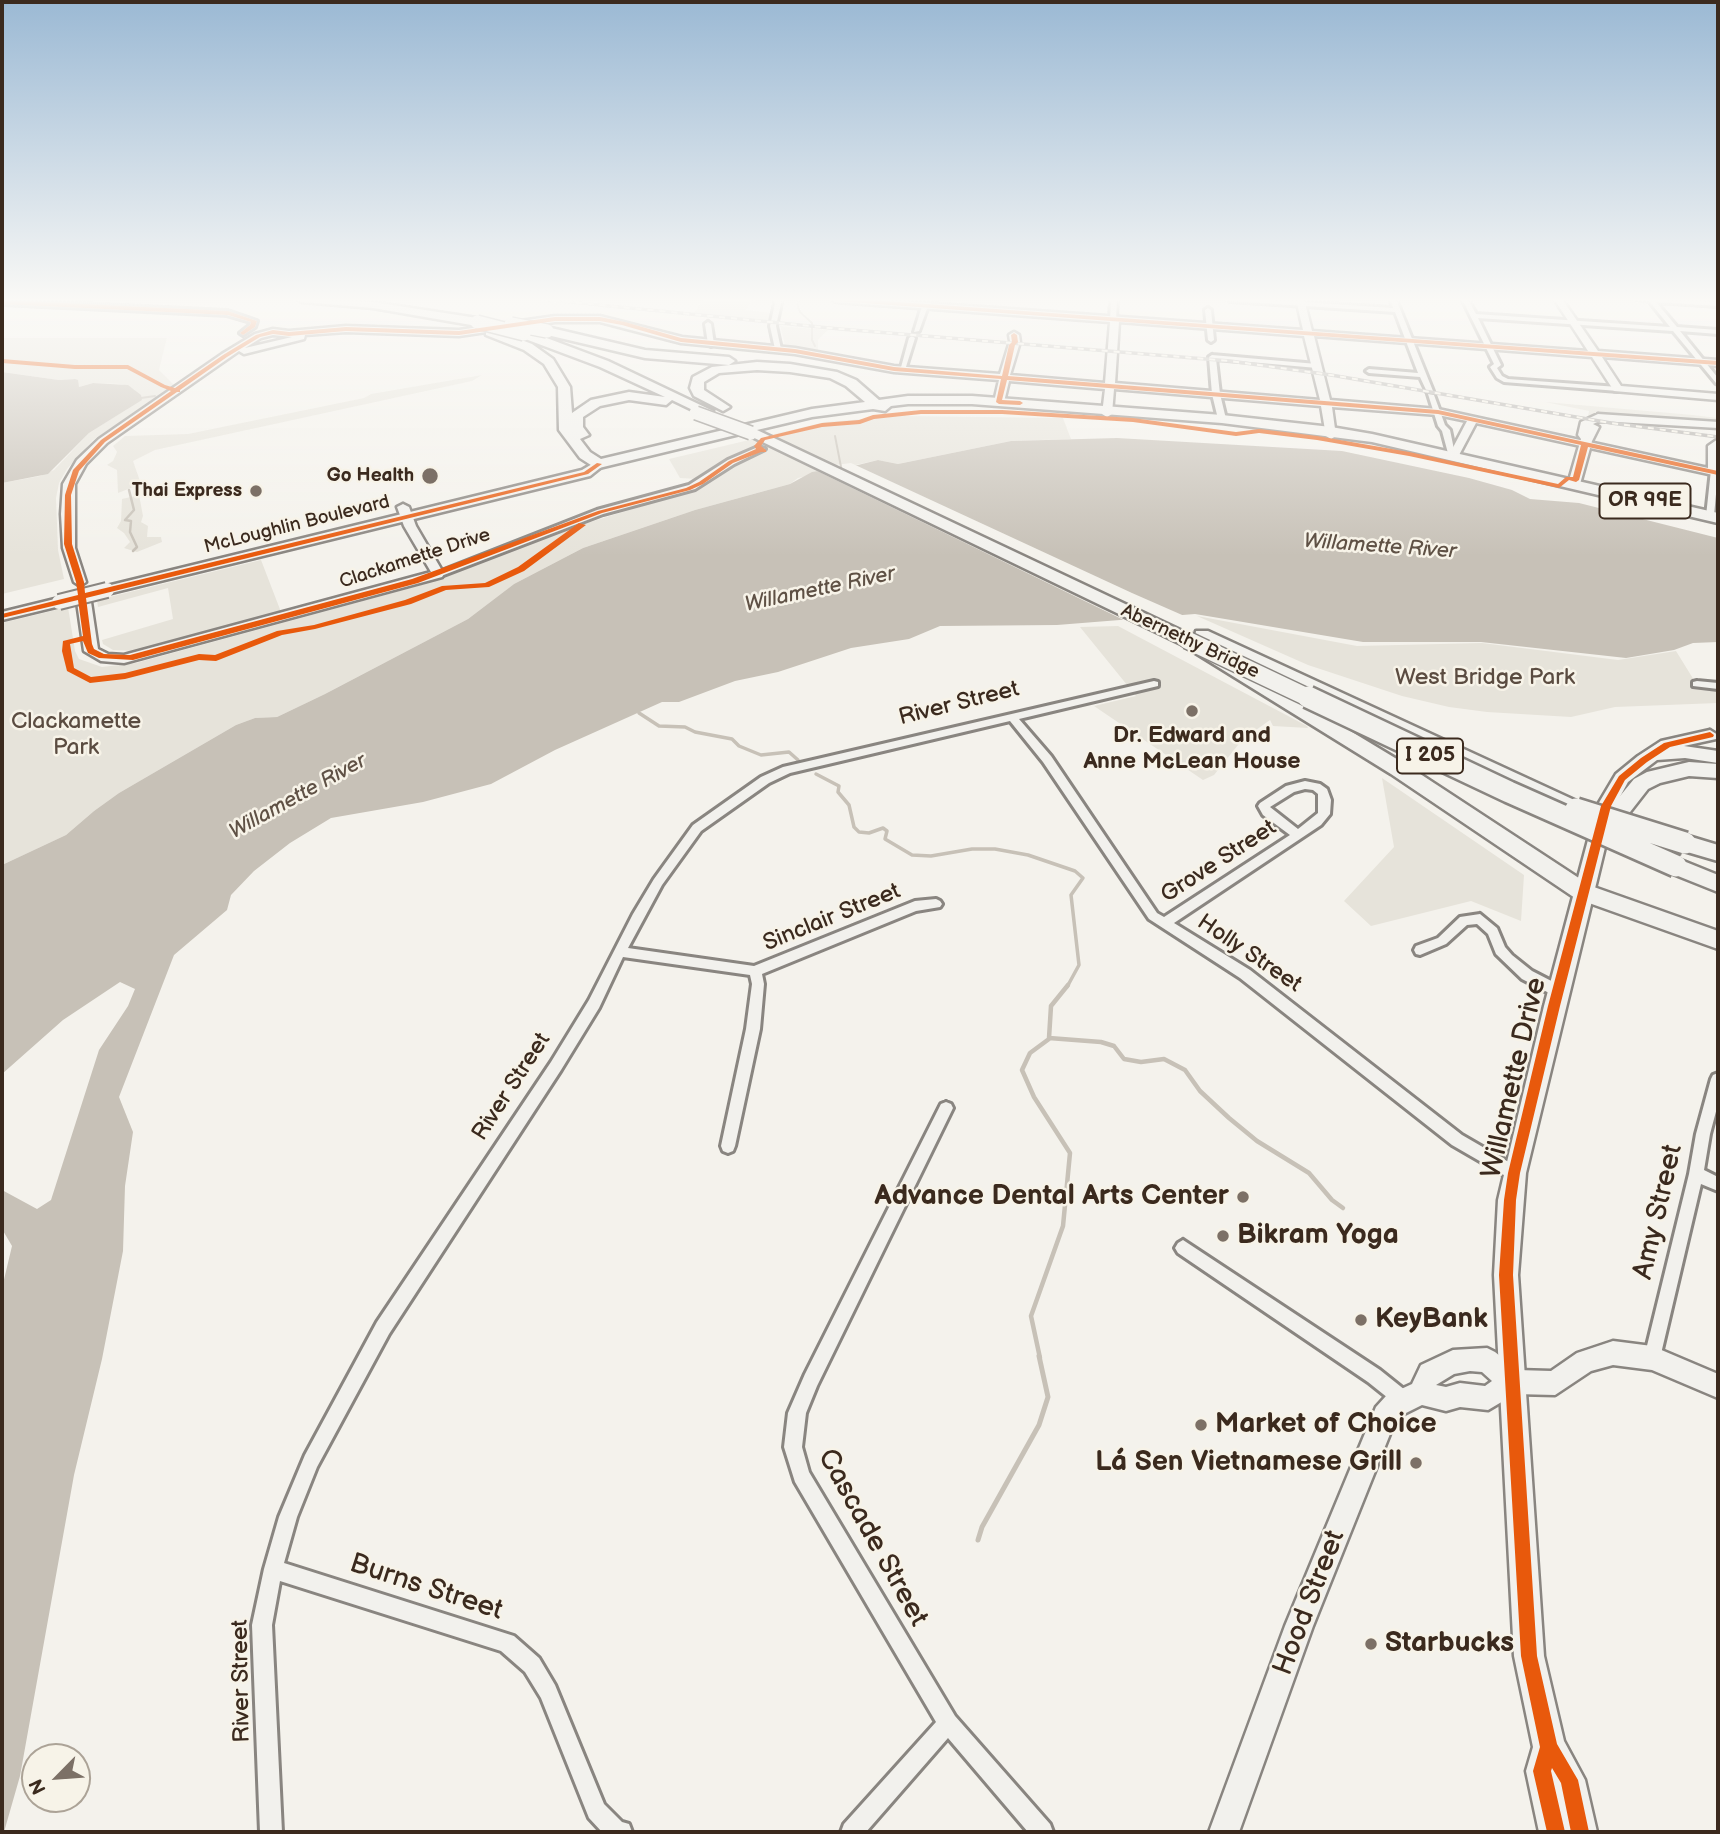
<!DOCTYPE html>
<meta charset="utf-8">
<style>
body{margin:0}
#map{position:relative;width:1720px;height:1834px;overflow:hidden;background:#f4f2ec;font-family:"Balsamiq Sans",sans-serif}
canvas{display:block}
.frame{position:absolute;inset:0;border:4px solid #3b2a1e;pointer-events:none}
.north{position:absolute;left:21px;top:1743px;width:70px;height:70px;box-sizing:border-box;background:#f7f3e8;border:2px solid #aca397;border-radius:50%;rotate:245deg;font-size:19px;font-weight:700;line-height:28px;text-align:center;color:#3b2a1e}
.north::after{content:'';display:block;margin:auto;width:24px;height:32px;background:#7c7066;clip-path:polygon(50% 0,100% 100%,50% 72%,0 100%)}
</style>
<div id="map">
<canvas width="1720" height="1834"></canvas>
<div class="frame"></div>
<div class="north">N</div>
</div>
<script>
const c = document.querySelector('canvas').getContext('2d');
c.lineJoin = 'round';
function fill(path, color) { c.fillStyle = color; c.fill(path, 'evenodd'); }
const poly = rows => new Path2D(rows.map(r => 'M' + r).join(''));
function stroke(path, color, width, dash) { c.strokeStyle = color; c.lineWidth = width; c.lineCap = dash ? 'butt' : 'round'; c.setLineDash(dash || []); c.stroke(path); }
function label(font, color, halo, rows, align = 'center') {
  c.font = font + ' "Balsamiq Sans",sans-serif'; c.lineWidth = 5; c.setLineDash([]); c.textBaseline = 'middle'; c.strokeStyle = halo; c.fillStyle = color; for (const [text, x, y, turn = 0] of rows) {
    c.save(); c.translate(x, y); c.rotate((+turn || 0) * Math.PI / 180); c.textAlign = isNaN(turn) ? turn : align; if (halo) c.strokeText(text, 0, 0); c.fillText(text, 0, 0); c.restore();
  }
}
fill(poly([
 [704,299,759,299,751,301,746,310,773,313,770,321,693,314],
 [780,326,828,330,818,340,818,350,785,345],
 [2,338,167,338,159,370,175,386,93,440,67,469,59,483,56,498,58,550,64,579,2,594,2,483,40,476,54,470,89,433,127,409,135,390,121,384,93,383,79,387,75,379,59,380,2,372],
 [482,375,472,381,155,450,133,461,141,484,118,493,117,470,107,465,113,461,117,452,113,446,125,436,188,434,364,398,371,394],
 [1545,402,1693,415,1718,418,1718,422,1604,414,1588,416,1589,411],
 [904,416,1063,418,1071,439,1011,441,898,464,878,460,798,478,790,484,695,510,583,548,514,584,468,619,325,694,277,717,255,718,236,725,119,793,94,811,66,835,2,865,2,623,68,607,75,651,79,659,102,667,136,663,425,584,574,527,701,488,697,479,680,478,669,459,825,422],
 [139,495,143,516,141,522,148,526,147,537,161,537,162,542,137,552,124,548,130,542,124,533,117,528,121,521,122,499],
 [261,560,281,612,136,651,113,650,103,644,102,640,173,619,168,588,98,607,97,600],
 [1197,616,1357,646,1482,643,1618,660,1676,651,1697,685,1714,687,1718,693,1718,703,1615,707,1571,717,1487,712,1449,707,1402,696,1308,665],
 [1118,626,1307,726,1308,728,1273,726,1270,720,1242,740,1214,775,1203,780,1094,706,1136,696,1080,627],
 [1382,778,1524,875,1521,921,1471,901,1371,926,1344,901,1394,847]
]), '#e6e3da');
fill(poly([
 [2,372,59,380,75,379,78,380,79,387,93,383,128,385,141,395,142,400,89,433,48,474,2,483],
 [1117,438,1342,451,1469,478,1512,490,1530,499,1579,503,1718,538,1718,642,1693,643,1674,650,1626,658,1481,642,1363,642,1195,614,1057,625,940,626,909,639,851,648,778,672,735,681,679,702,662,702,555,750,491,784,423,802,331,818,290,843,254,871,231,895,227,910,174,955,119,1097,133,1132,125,1186,123,1251,102,1359,74,1475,20,1776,4,1832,2,1832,2,1288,12,1246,2,1229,2,1190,37,1209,51,1200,99,1050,128,1006,135,989,120,982,63,1020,2,1074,2,865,66,835,94,811,119,793,236,725,255,718,277,717,325,694,468,619,514,584,583,548,695,510,790,484,812,472,858,465,878,460,898,464,1011,441]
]), '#c7c1b7');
fill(poly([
 [851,463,1132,593,1189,618,1132,624,811,468]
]), '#f4f2ec');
stroke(poly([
 [800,299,797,304,800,312,812,323,812,340,815,346],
 [141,398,155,396],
 [835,436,842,472]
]), '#c7c1b7', 2);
stroke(poly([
 [129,490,134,510,125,520,131,521,130,532,137,547,133,551]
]), '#c7c1b7', 2.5);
stroke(poly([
 [639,713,659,726,685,727,695,732,732,739,739,746,761,755,789,752,798,760],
 [816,774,839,786,838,792,849,805,854,827,859,832,869,833,883,828,887,831,885,839,912,855,931,856,972,849,995,849,1028,855,1075,871,1083,878,1071,895,1079,965,1067,987]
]), '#c7c1b7', 3.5);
stroke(poly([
 [1068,985,1051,1006,1049,1038,1101,1042,1114,1046,1124,1059,1141,1062,1164,1059,1185,1070,1200,1091,1229,1118,1257,1141,1309,1173,1332,1200,1343,1208],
 [1040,1358,1031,1316,1063,1226,1070,1153,1034,1097,1022,1070,1030,1053,1049,1039]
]), '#c7c1b7', 4.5);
stroke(poly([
 [978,1540,982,1527,1039,1425,1048,1397,1039,1356]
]), '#c7c1b7', 5);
const street = poly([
 [776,299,782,299,776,326,781,349,778,351,775,349,770,326,776,299],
 [1111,299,1117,299,1116,320,1113,322,1110,320,1111,299],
 [1227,299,1257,299,1393,308,1390,299,1396,299,1433,391,1427,392,1420,377,1369,373,1366,371,1369,369,1418,373,1395,312,1230,301,1227,299],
 [1462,299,1468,299,1476,314,1670,327,1649,301,1636,299,1718,302,1718,306,1656,302,1677,327,1718,330,1718,334,1680,331,1718,378,1718,384,1716,383,1673,331,1478,318,1501,365,1497,368,1502,376,1508,379,1618,387,1621,389,1618,391,1504,382,1497,378,1490,367,1494,364,1462,299],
 [2,300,228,311,257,321,255,327,243,335,240,333,250,325,251,322,227,315,2,304,2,300],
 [925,304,928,306,919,331,914,332,922,306,925,304],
 [1208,308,1211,310,1214,340,1211,342,1208,340,1205,310,1208,308],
 [708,322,711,324,714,344,711,346,708,344,705,324,708,322],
 [912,336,915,338,905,370,900,371,909,338,912,336],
 [1212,355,1317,364,1320,366,1317,368,1216,359,1220,394,1226,419,1222,421,1218,419,1212,394,1209,357,1212,355],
 [1428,394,1434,395,1445,425,1450,430,1456,459,1449,457,1442,431,1438,426,1428,394],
 [758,447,765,449,734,464,695,489,603,514,441,576,434,574,597,510,689,485,728,460,758,447],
 [1711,470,1718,472,1714,516,1710,518,1706,516,1711,470],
 [1154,681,1158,682,1158,686,1019,719,1051,756,1157,913,1164,917,1290,835,1263,815,1258,806,1260,803,1286,786,1305,781,1320,784,1327,789,1331,800,1330,814,1321,825,1174,923,1250,970,1462,1135,1519,1168,1521,1173,1519,1178,1514,1180,1509,1178,1452,1145,1240,978,1149,919,1043,762,1010,721,790,773,769,783,701,831,662,885,628,948,754,966,915,901,936,899,940,901,942,904,940,907,916,911,762,974,764,984,760,1029,735,1146,733,1151,728,1153,723,1151,721,1146,746,1029,752,984,750,975,623,957,599,1008,561,1070,389,1334,317,1467,297,1517,284,1563,514,1636,539,1658,555,1685,604,1804,622,1822,629,1824,632,1832,602,1832,589,1818,541,1698,525,1672,501,1651,280,1581,272,1625,282,1832,260,1832,252,1625,264,1569,279,1517,305,1455,377,1322,551,1062,589,1000,633,914,654,879,693,825,761,777,783,767,1154,681],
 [1305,789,1313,790,1318,794,1318,813,1298,829,1270,807,1294,792,1305,789],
 [1697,681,1718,683,1718,689,1693,686,1693,682,1697,681],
 [1480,914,1497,928,1505,947,1512,955,1532,971,1563,987,1564,991,1563,995,1558,996,1553,995,1522,979,1496,954,1488,934,1477,924,1467,925,1446,944,1420,955,1416,954,1414,950,1416,946,1438,938,1460,917,1480,914],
 [1718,1073,1718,1104,1710,1134,1704,1170,1718,1177,1718,1191,1701,1184,1660,1358,1658,1364,1652,1366,1646,1364,1644,1358,1689,1174,1696,1134,1711,1079,1713,1075,1718,1073],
 [946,1102,951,1104,953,1108,817,1386,806,1413,802,1447,809,1472,955,1716,1050,1824,1053,1832,1028,1832,948,1738,866,1832,841,1832,844,1824,936,1722,795,1482,784,1447,788,1413,805,1374,941,1104,946,1102],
 [1183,1240,1380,1370,1410,1394,1413,1400,1410,1406,1404,1409,1398,1406,1368,1382,1178,1253,1175,1248,1178,1243,1183,1240]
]);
const secondary = poly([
 [832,299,871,299,1303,330,1296,299,1304,299,1312,331,1588,351,1554,299,1562,299,1598,351,1718,360,1718,366,1602,357,1621,386,1718,394,1718,400,1614,391,1592,357,1314,336,1330,400,1438,409,1708,468,1708,446,1718,439,1718,476,1476,423,1458,457,1453,460,1448,457,1467,421,1438,415,1332,407,1336,436,1331,439,1326,436,1321,406,1114,389,1112,414,1107,417,1102,414,1105,389,1009,381,1004,402,999,405,994,402,999,380,894,372,795,354,681,343,600,322,555,322,459,336,346,332,305,335,304,339,244,354,239,351,107,443,86,464,75,484,75,548,86,582,80,586,74,582,63,548,61,514,63,484,77,460,99,439,222,354,255,334,273,329,289,331,346,326,459,330,555,316,600,316,682,337,795,348,894,366,1000,374,1010,341,1009,335,1014,332,1019,335,1020,342,1010,375,1105,383,1110,322,836,302,832,299],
 [1119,322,1304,336,1320,400,1115,383,1119,322],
 [273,335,292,337,245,348,261,338,273,335],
 [403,504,409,507,416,526,444,574,442,577,124,663,101,661,84,651,77,602,84,598,91,602,98,649,108,654,124,655,431,572,404,526,397,507,403,504],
 [1613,1341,1652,1346,1718,1374,1718,1398,1652,1370,1613,1365,1591,1371,1555,1395,1515,1394,1488,1410,1460,1407,1446,1411,1422,1405,1404,1414,1394,1424,1313,1626,1239,1832,1209,1832,1285,1626,1376,1407,1386,1396,1412,1384,1421,1365,1453,1350,1487,1348,1495,1352,1517,1370,1551,1371,1577,1353,1613,1341],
 [1470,1371,1482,1372,1492,1381,1485,1386,1460,1383,1446,1387,1436,1385,1454,1374,1470,1371]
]);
const primary = poly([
 [1598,414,1718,422,1718,428,1600,421,1593,424,1599,427,1592,441,1580,484,1574,488,1570,487,1568,484,1581,439,1578,435,1581,422,1598,414],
 [599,460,605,464,590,476,107,594,100,590,107,586,582,470,599,460],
 [59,598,66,602,64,605,2,620,2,612,59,598],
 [1710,730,1718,735,1716,739,1684,746,1718,751,1718,763,1685,758,1657,760,1628,782,1615,806,1526,1173,1518,1275,1544,1656,1564,1741,1585,1780,1597,1832,1539,1832,1526,1771,1533,1747,1514,1656,1494,1275,1498,1200,1544,1006,1597,806,1616,774,1638,756,1661,741,1710,730]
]);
const highway = poly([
 [296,299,373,302,477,318,483,322,477,326,373,308,302,302,296,299],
 [547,327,645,350,729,357,735,361,729,365,645,358,543,334,541,331,547,327],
 [490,328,532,344,553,359,570,387,572,413,591,400,629,392,665,397,600,367,520,337,520,331,528,331,608,361,713,411,706,415,701,414,672,400,666,405,629,400,600,406,583,417,583,427,589,435,580,439,590,452,601,459,812,409,865,402,846,386,830,378,790,372,757,370,719,373,704,382,704,390,730,407,723,411,694,396,690,388,693,377,712,367,757,362,790,364,837,372,856,380,879,400,908,396,972,396,1222,415,1331,427,1372,434,1718,513,1718,523,1372,442,1222,423,972,404,908,404,891,406,885,411,873,409,812,417,757,430,1195,637,1196,631,1208,631,1583,804,1586,809,1583,814,1576,816,1569,814,1203,642,1405,764,1591,886,1718,931,1718,949,1575,898,1391,774,1181,644,744,433,599,468,594,467,580,458,559,430,558,387,544,364,524,350,486,335,486,329,490,328],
 [1689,762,1718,764,1718,778,1689,776,1660,783,1648,789,1609,839,1601,842,1593,839,1590,834,1593,829,1634,779,1647,772,1689,762],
 [1685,835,1718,845,1718,861,1677,849,1674,843,1677,837,1685,835],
 [1676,858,1718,875,1718,892,1668,872,1665,866,1668,860,1676,858]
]);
stroke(street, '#898580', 6);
stroke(secondary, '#898580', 5);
stroke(primary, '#898580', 5);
stroke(highway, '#898580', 5);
fill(street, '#f2f1ed');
fill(secondary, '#f2f1ed');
fill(primary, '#f2f1ed');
fill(highway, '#f2f1ed');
const rail = poly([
 [540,299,840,329,1230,361,1331,375,1611,423,1718,437]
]);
stroke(rail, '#b1aeaa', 3.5);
stroke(rail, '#f7f3e8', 2, [6]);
const primaryBridge = poly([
 [59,602,107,590]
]);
const highwayBridgeFar2 = poly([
 [477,322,524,334],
 [511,324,547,331],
 [696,413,751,433]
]);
const highwayBridgeFar1 = poly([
 [1187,640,1311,699]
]);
const highwayBridge = poly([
 [1308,697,1509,792,1676,866],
 [1576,809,1685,843]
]);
stroke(primaryBridge, '#898580', 18, []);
stroke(highwayBridgeFar2, '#898580', 16, []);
stroke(highwayBridgeFar1, '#898580', 20, []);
stroke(highwayBridge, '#898580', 26, []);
stroke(primaryBridge, '#f2f1ed', 14);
stroke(highwayBridgeFar2, '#f2f1ed', 13);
stroke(highwayBridgeFar1, '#f2f1ed', 17);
stroke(highwayBridge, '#f2f1ed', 21);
fill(poly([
 [833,299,857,299,1718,361,1718,365,836,301,833,299],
 [2,300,228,311,257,321,255,327,243,335,240,333,250,325,251,322,228,315,2,304,2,300],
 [555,317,600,317,625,322,681,338,795,349,894,367,1002,376,1009,345,1012,342,1011,335,1014,333,1017,335,1018,342,1015,345,1008,376,1438,410,1718,471,1718,475,1588,447,1579,480,1576,482,1569,480,1559,488,1409,456,1317,440,1259,433,1236,436,1133,422,1002,414,921,414,874,419,860,424,822,427,765,440,761,446,766,450,766,452,761,452,733,463,703,484,690,490,602,513,418,583,133,660,99,658,88,653,83,641,70,644,74,668,91,677,125,673,199,654,215,655,277,631,314,625,405,600,442,586,485,583,518,567,579,523,586,525,524,571,489,587,446,590,411,604,315,629,282,635,216,661,199,660,125,679,90,683,67,671,62,651,63,641,83,636,78,600,2,618,2,614,78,595,76,582,64,544,65,495,73,470,101,440,171,391,161,387,127,369,75,369,2,363,2,359,75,365,128,365,165,385,175,388,223,355,256,335,273,330,289,332,346,327,459,331,555,317],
 [555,321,600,321,622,325,681,342,795,353,894,371,1001,379,996,402,999,404,1020,405,1023,403,1020,401,1002,400,1007,380,1438,414,1581,445,1573,477,1566,477,1558,484,1409,452,1317,436,1259,429,1236,432,1133,418,1002,410,921,410,873,415,859,420,822,423,761,438,754,446,756,449,729,461,699,482,686,488,598,511,412,579,130,655,104,654,94,649,92,644,86,598,588,474,602,464,597,463,584,472,85,593,84,582,72,544,71,495,79,471,105,442,177,392,180,392,180,390,227,357,260,337,273,334,289,336,346,331,459,335,555,321],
 [1710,732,1714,735,1713,737,1670,747,1647,762,1625,780,1611,806,1560,1006,1520,1173,1516,1200,1513,1275,1537,1656,1557,1744,1578,1780,1589,1832,1571,1832,1561,1783,1552,1768,1551,1771,1565,1832,1547,1832,1533,1771,1540,1747,1521,1656,1499,1275,1504,1200,1508,1173,1548,1006,1601,806,1619,776,1641,758,1664,743,1710,732]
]), '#e8590c');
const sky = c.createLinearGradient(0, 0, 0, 556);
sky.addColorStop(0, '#9bb9d4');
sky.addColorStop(0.54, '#faf9f6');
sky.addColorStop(1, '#faf9f600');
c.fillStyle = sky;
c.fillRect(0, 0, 1720, 556);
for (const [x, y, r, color] of [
 [430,476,9,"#7c7066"],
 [256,491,7,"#7c7066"],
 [1192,711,7,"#7c7066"],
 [1243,1197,7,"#7c7066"],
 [1223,1236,7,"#7c7066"],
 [1361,1320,7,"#7c7066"],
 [1201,1425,7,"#7c7066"],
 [1416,1463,7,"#7c7066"],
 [1371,1644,7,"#7c7066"]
]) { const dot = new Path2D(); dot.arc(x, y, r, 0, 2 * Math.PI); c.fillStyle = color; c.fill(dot); stroke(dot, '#f7f3e8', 2.5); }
label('bold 19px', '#3b2a1e', '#f7f3e8', [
 ["Go Health",414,476],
 ["Thai Express",242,491]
], 'right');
label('19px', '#3b2a1e', '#f7f3e8', [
 ["McLoughlin Boulevard",297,525,-14],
 ["Clackamette Drive",415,559,-18],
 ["Abernethy Bridge",1190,642,25]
]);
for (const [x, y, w] of [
 [1645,501,91],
 [1430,756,66]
]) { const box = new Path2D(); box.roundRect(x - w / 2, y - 17.5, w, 35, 5); c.fillStyle = '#f7f3e8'; c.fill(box); stroke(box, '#3b2a1e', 2); }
label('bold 21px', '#3b2a1e', null, [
 ["OR 99E",1645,501],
 ["I 205",1430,756]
]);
label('italic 21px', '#5f5145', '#f7f3e8', [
 ["Willamette River",1380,547,4],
 ["Willamette River",820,590,-12],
 ["Willamette River",298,797,-29]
]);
label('23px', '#5b4c41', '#f7f3e8', [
 ["West Bridge Park",1485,678],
 ["Clackamette",76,722],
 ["Park",76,748]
]);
label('23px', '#3b2a1e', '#f7f3e8', [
 ["River Street",959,704,-14],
 ["Grove Street",1219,862,-33],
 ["Sinclair Street",832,918,-22],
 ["Holly Street",1249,954,34],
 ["River Street",512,1087,-57],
 ["River Street",242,1681,-91]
]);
label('bold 23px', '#3b2a1e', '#f7f3e8', [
 ["Dr. Edward and",1192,736],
 ["Anne McLean House",1192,762]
]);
label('28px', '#3b2a1e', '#f7f3e8', [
 ["Willamette Drive",1515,1078,-77],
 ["Amy Street",1659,1212,-77],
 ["Cascade Street",872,1538,61],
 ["Burns Street",426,1588,18],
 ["Hood Street",1310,1603,-69]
]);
label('bold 28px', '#3b2a1e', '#f7f3e8', [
 ["Advance Dental Arts Center",1229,1197,"right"],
 ["Bikram Yoga",1237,1236],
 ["KeyBank",1375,1320],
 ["Market of Choice",1215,1425],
 ["Lá Sen Vietnamese Grill",1402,1463,"right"],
 ["Starbucks",1385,1644]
], 'left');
</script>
